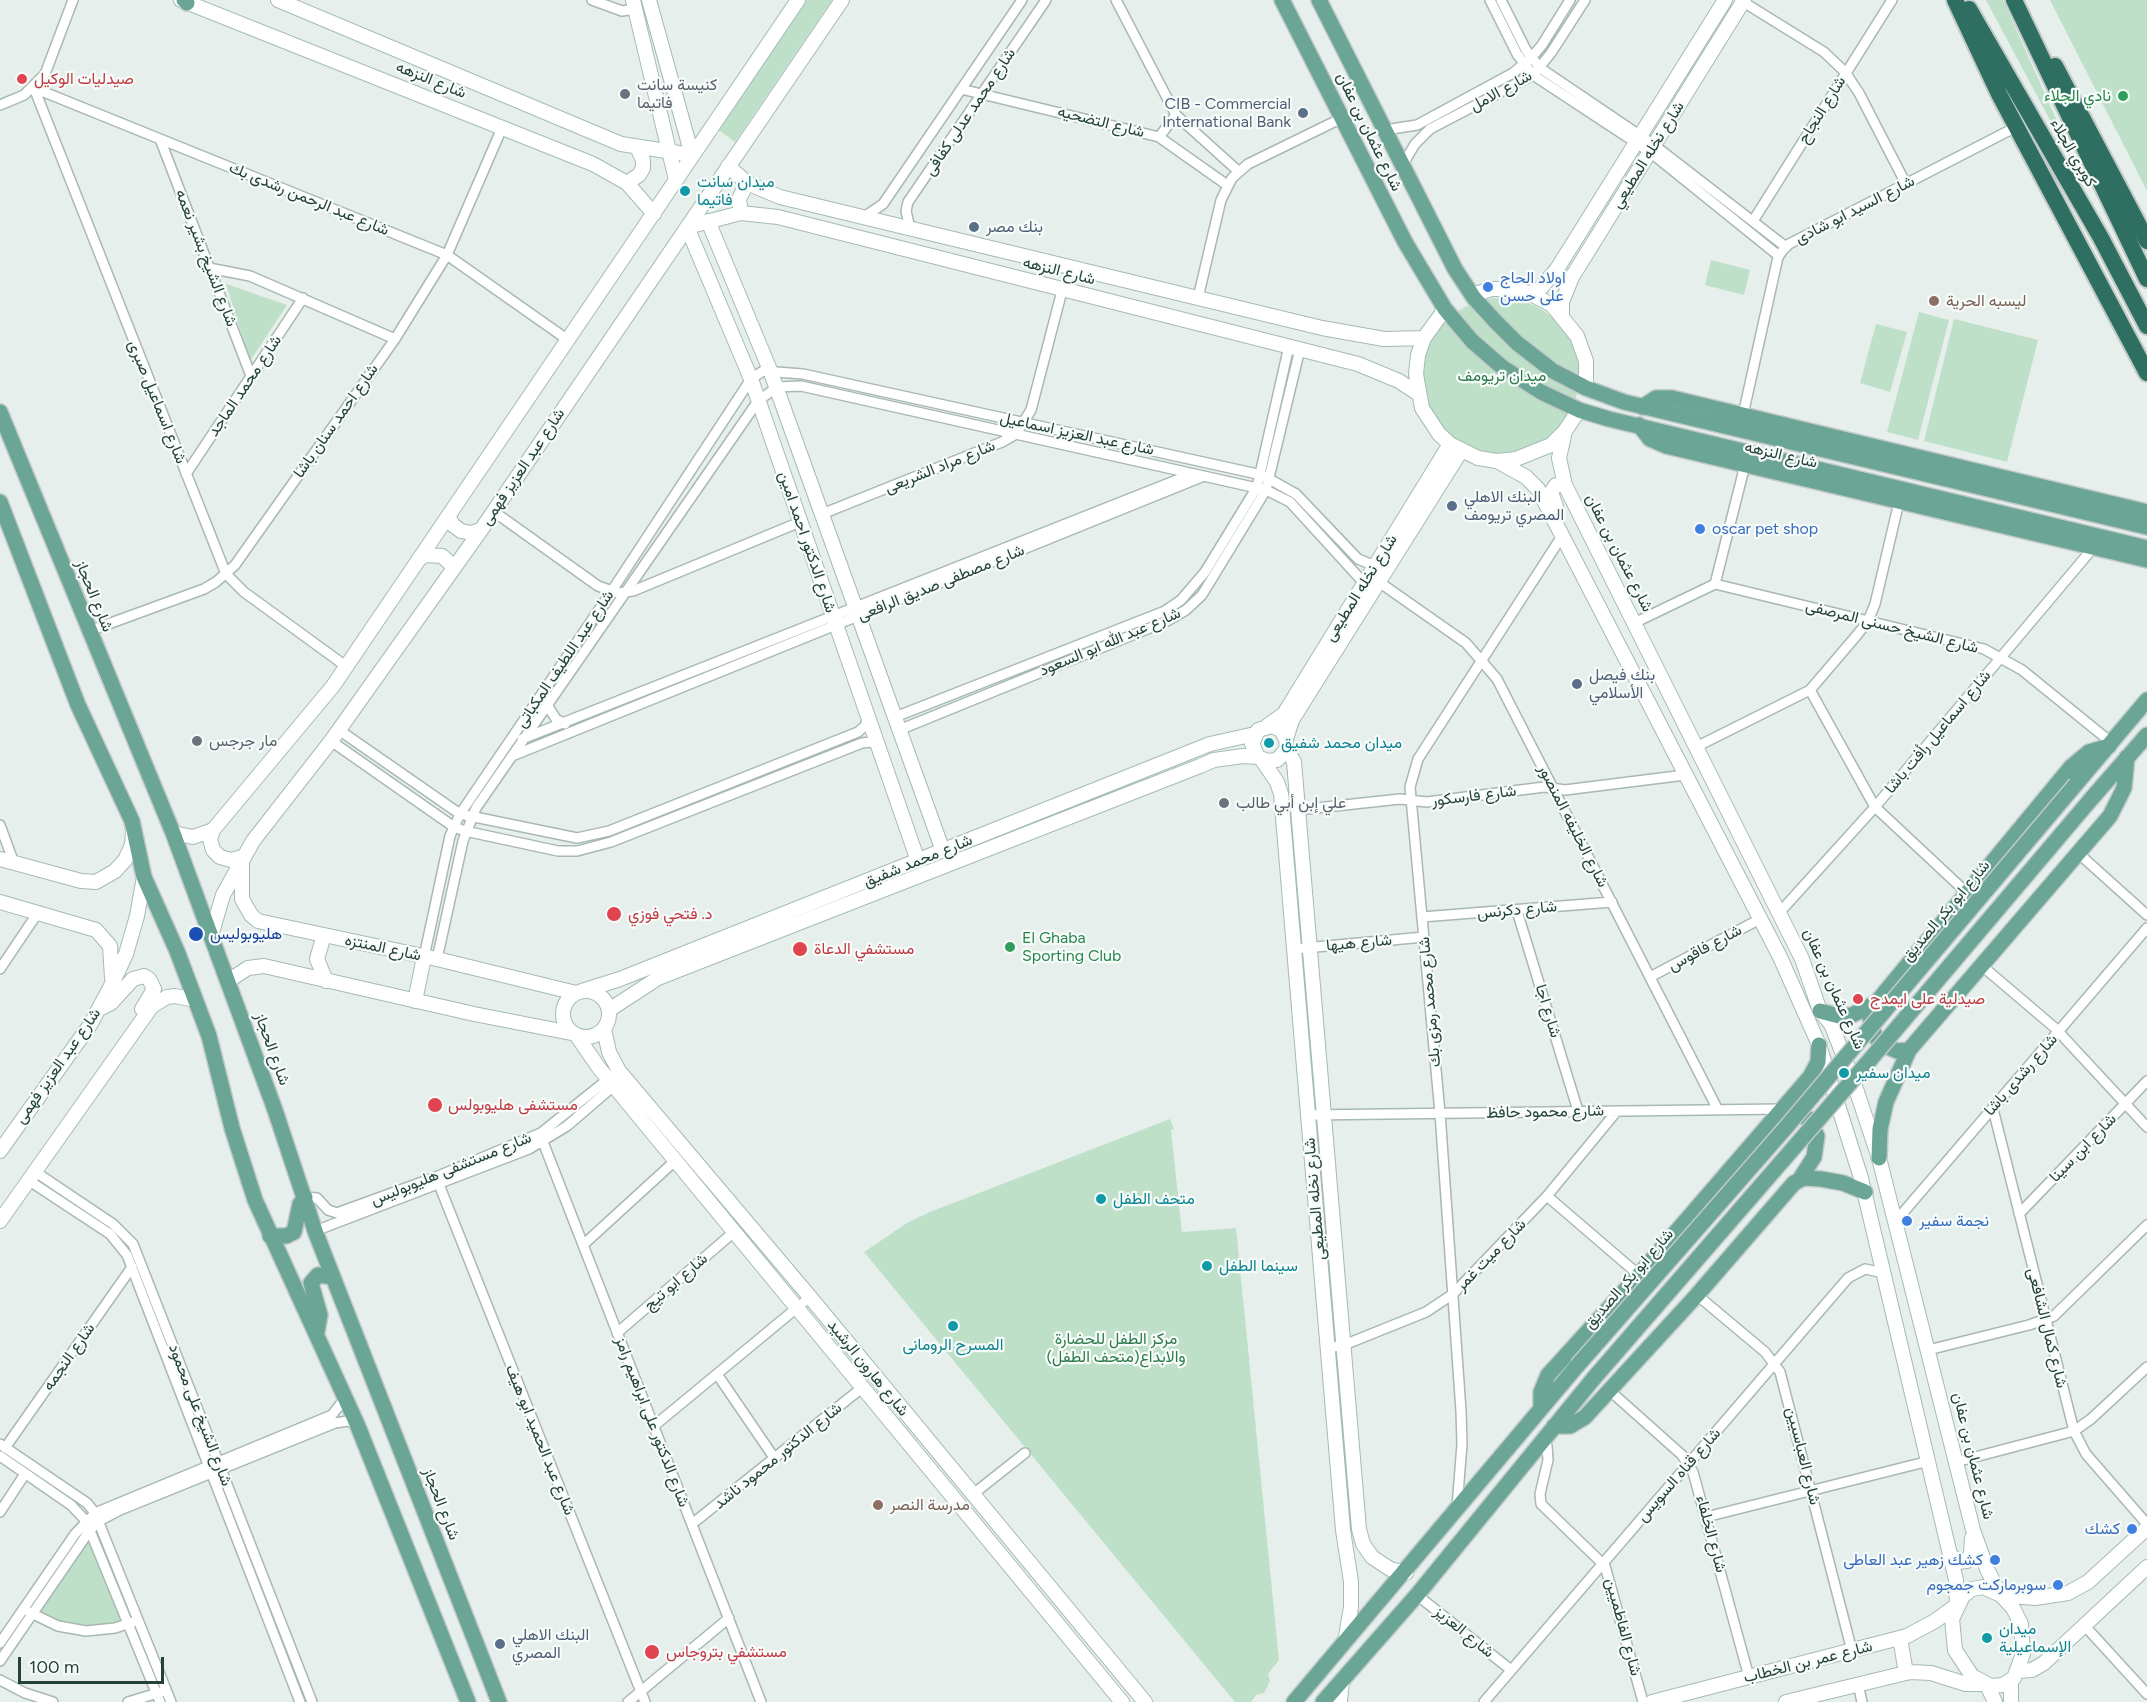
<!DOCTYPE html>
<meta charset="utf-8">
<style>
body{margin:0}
#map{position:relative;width:2147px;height:1702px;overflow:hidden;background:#e6efeb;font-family:Figtree,sans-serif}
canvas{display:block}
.scale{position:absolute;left:18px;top:1657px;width:146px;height:27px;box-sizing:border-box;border:3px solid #24423a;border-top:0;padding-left:8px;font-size:18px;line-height:21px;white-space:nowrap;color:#24423a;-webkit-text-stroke:4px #f7fbf9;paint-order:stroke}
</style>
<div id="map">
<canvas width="2147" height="1702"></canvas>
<div class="scale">100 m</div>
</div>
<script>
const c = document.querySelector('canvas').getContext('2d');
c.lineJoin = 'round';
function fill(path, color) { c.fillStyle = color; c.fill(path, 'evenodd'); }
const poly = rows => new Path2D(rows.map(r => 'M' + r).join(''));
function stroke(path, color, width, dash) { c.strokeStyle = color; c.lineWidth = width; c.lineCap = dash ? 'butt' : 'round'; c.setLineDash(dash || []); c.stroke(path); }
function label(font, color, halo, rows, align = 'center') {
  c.font = font + ' Figtree,Vazirmatn,sans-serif'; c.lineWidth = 4.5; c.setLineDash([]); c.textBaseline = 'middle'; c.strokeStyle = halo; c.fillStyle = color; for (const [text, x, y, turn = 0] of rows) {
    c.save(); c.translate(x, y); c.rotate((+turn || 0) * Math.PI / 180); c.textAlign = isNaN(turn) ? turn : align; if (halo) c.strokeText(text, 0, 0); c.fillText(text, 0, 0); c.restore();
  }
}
fill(poly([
 [804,0,832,0,735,142,716,128],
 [1986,0,2003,0,2069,148,2066,150],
 [2050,0,2147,0,2147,191],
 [1711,260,1750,270,1744,295,1705,285],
 [226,284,287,305,250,361],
 '1423 376a78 78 0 1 1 156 0a78 78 0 1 1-156 0Z',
 [1919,312,1949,320,1918,440,1887,432],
 [1954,319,2038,340,2007,462,1924,441],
 [1876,324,1907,332,1890,392,1860,383],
 [1170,1119,1174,1129,1171,1130,1182,1232,1236,1228,1279,1660,1268,1674,1270,1681,1264,1693,1256,1695,1251,1702,1235,1702,864,1252,907,1223,930,1212],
 [90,1530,128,1624,86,1631,33,1614]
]), '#bfe0c8');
const street = poly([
 [592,0,622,11,636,9],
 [1116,0,1176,115,1238,171],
 [1490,0,1517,54,1533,75,1650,152,1779,256],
 [1501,0,1526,50,1540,68,1654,145,1786,247],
 [1740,0,1824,52,1845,72,1859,93,1906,184],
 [34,88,226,574,244,592,347,667],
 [34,88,447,255,568,340],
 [961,89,1159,137,1227,185],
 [0,105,24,95,45,74,73,0],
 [1385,130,1417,125,1513,73,1531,58,1542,45,1570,0],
 [1159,137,1176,115],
 [160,139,251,376],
 [1402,166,1415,144,1430,129,1533,75,1551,53,1585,0],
 [864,217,883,204,1022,0],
 [1753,221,1892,0],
 [910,228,906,211,908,202,1046,0],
 [209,268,250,276,395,339],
 [1198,298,1221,200,1232,178,1248,164,1342,118],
 [1743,415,1778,257,1783,250,1789,244,2016,127],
 [186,474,303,298],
 [493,511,598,586,618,593,633,591,800,522],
 [822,514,1002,442,1016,434,1031,410,1062,291],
 [1379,582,1466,643,1497,679,1718,1110],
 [1715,584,1984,649,2022,670,2112,743],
 [1634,623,1715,584,1745,465],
 [89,631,204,589,216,582,235,565,395,339,447,255,502,128],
 [1810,690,1875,807,1967,893],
 [547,705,556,719,565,724],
 [895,717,1165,611,1181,600,1205,572,1257,487,1289,346],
 [339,730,460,814,577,838,609,831,858,732,865,726,868,717],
 [899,730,1167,621,1186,610,1202,595,1266,490,1300,349],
 [522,739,1192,474],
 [331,741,454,827,465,831,558,851,577,851,611,842,862,743,871,742,878,746],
 [1696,747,1810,690,1857,635,1868,621,1875,604,1899,502],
 [512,756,1204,476],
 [1298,810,1400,799,1427,802,1544,787,1565,790,1685,775],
 [0,825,14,863],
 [2077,852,2147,915],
 [1517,911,1578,1111],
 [1779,913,1875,807,2093,548],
 [1422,917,1612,902],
 [1294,949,1424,937],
 [424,957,450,836,460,814,611,592,751,379,763,371,803,374,1262,475,1296,494,1358,559,1375,566],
 [437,959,463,841,476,808,758,401,777,387,801,386,1266,490,1290,502,1364,583],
 [1981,965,2055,1028,2147,1127],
 [0,969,39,911],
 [1650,977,1760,919],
 [1993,1109,2074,1431,2086,1454,2147,1524],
 [1308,1115,1782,1109],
 [543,1142,761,1702],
 [34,1171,113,1224,133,1244,312,1702],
 [436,1177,645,1702],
 [28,1180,110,1234,127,1255,300,1702],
 [1547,1196,1639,1275],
 [305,1197,317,1198,328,1210,337,1213,436,1177,541,1133,612,1076],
 [2019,1214,2147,1081],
 [1895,1222,2147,928],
 [315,1231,529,1149,567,1126,617,1083],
 [583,1245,676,1160],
 [1697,1295,1765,1352,1780,1372,1852,1651],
 [617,1333,735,1231],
 [1328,1348,1344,1345,1426,1312,1453,1294,1547,1196,1617,1111],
 [1928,1350,2029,1325,2054,1316,2147,1225],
 [717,1374,775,1459],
 [1609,1390,1682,1455,1693,1472,1749,1677],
 [654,1426,810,1297],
 [1543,1440,1547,1446,1548,1460,1540,1494,1541,1504,1605,1566,1643,1702],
 [0,1444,87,1503,95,1513,171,1702],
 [5,1448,132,1267],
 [0,1456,71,1505,86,1521,160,1702],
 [1956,1462,2074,1431,2091,1419,2147,1367],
 [972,1495,1025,1453],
 [1457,1507,1462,1444,1461,1411,1440,1113,1410,787,1418,759,1562,536],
 [0,1512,25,1474],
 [1706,1517,1929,1461],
 [692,1524,863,1387],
 [1417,1595,1511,1670],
 [29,1612,58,1626,86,1631,115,1628,133,1622],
 [2084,1625,2147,1694],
 [0,1643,75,1534,95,1513,332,1415,346,1397],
 [0,1661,90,1530,99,1521,120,1510,335,1423,348,1421,357,1424],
 [0,1680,25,1693,53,1702],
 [1858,1684,1862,1702],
 [128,1702,161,1692],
 [628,1702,729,1618],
 [1484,1702,1848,1278,1865,1269,1884,1273]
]);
const secondary = poly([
 [181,0,593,164,627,183,654,214],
 [278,0,621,144,692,155,649,0],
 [633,0,676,180],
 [728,166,747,183,780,197,1322,328,1384,339,1424,338],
 [627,183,639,175,643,168,643,160,637,147],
 [741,213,739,199,747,183],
 [708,221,770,370,943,851],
 [1529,293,1540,289,1557,269,1725,0],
 [1472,295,1492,289,1511,289,1529,293,1552,305,1577,336,1586,361,1586,388],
 [1445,309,1424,338,1418,355,1416,374,1422,408,1439,434,1450,444,1478,458,1497,461,1516,459,1551,445,1565,431,1579,410],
 [1562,314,1562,302,1572,277,1744,0],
 [1565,431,1559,458,1565,485,1802,959,1820,1011,1831,1024,1852,1077,1879,1158,1973,1530,1987,1569,1999,1593],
 [1497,461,1526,477,1538,489,1780,957,1819,1045,1861,1178,1956,1580,1957,1605,1935,1621,1907,1636,1652,1702],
 [1557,510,1551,492,1556,485,1565,485],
 [448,516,453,525,461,531,471,533,481,530],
 [418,560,425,555,442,556,454,567],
 [1267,726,1284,714,1450,444],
 [1286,739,1292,720,1461,451],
 [1287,749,1294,762,1359,1529,1363,1544,1372,1557,1390,1569,1406,1573],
 [1262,760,1277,782,1281,794,1343,1530,1351,1582,1351,1607,1345,1642],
 [213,830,210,839,213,850,220,857,231,860,242,857,242,899,251,915,258,921,437,959,576,993],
 [173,833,193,837,213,830,333,686,798,0],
 [0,859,81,881,96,882,115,871,125,860,132,845,133,832],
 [918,861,751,379,687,227,741,213,778,217,1358,364,1399,381,1417,393],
 [0,902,96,930,110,946,112,978],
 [324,935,317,959,326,981],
 [211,936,223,895,253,841,331,741,481,530,842,0],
 [228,981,248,968,264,966,474,1014,571,1033],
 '563 1014a23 23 0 1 1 46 0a23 23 0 1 1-46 0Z',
 [582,991,620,979,1210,744,1255,734],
 [415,1001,424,957],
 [99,1009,111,1003,133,979,144,976,149,979,154,989,142,1009],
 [609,1010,658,978,1200,766,1214,760,1243,756,1258,757,1267,761,1277,760,1287,749,1286,739,1281,730,1272,726,1258,730,1252,744,1258,757],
 [604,1029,609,1052,619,1071,810,1297,1145,1702],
 [577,1036,599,1068,1122,1702],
 [0,1151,90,1025,112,984,126,954,137,916,144,877],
 [0,1221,152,1006,167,997,175,996,196,1000],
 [1952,1556,1958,1562,1967,1561,1971,1554,1972,1538],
 [2001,1595,2013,1608,2021,1624,2023,1654,2014,1678,2003,1685,1991,1686,1972,1676,1955,1650,1952,1619,1963,1596,1972,1589,1983,1587,2001,1595,2035,1598,2068,1593,2088,1582,2147,1528],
 [1900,1638,1906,1673],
 [2018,1671,2032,1670,2044,1663,2147,1567],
 [1987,1685,1995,1702],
 [1340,1702,1342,1680],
 [1786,1702,1910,1672,1931,1673,1966,1684,1982,1684],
 [2011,1702,2011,1680]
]);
const primary = poly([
 [184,0,187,3],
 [1282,0,1405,242,1445,309,1472,341,1502,367,1541,392,1579,410,1609,419,2147,548],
 [1319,0,1455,269,1474,298,1495,321,1517,343,1553,371,1586,388,1624,402,2147,527],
 [1642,407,1656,398,1672,398,2147,512],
 [0,412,173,833,275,1110,315,1231,499,1702],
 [1639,425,1650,439,1666,446,2147,560],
 [0,502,78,705,132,821,144,877,177,951,209,1036,232,1128,255,1200,357,1424,468,1702],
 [2076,784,2147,700],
 [2092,798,2147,735],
 [1820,1011,1839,1016,1852,1015,1876,1003,2071,767,2089,752,2109,746],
 [1870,1017,1874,1034,1881,1044,1897,1051,1909,1050],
 [1788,1110,1807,1118,1817,1136,1814,1157,1800,1179],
 [1879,1158,1880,1129,1886,1102,1909,1050,2110,816,2124,788,2127,757],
 [270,1236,286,1236,294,1232,300,1204,305,1197],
 [317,1332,320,1315,311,1283,318,1275,333,1277],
 [1541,1409,1541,1392,1548,1375,1639,1275,1810,1077,1818,1062,1819,1045],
 [1554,1426,1570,1426,1585,1417,1697,1295,1794,1183,1804,1178,1821,1179,1843,1183,1865,1192],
 [1294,1702,1577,1366],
 [1323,1702,1417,1595,1594,1378]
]);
const highway = poly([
 [1955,0,1999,94,2147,373],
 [2014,0,2147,279],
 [1969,9,2101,238,2147,326],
 [2055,66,2147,241]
]);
stroke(street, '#a8b8b2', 12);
stroke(secondary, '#a4bbb3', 16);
stroke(primary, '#c2cac8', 18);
stroke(highway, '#c2cac8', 20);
stroke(street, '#fff', 9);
stroke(secondary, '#fff', 14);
stroke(primary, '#6aa596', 15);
stroke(highway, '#2f6f62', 16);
const primaryBridge = poly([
 [1577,1366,1788,1125,2076,784],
 [1594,1378,1869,1061,2092,798]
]);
stroke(primaryBridge, '#c2cac8', 18, []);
stroke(primaryBridge, '#6aa596', 15);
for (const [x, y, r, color] of [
 [22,79,6,"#e0444e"],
 [625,94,6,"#6b7280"],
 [2123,96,6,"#2e9e5b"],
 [1303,113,6,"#5c6f8a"],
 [685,191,6,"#0f9aa8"],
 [974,227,6,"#5c6f8a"],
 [1488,287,6,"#3f7fe0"],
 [1934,301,6,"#8d6e63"],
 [1452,506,6,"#5c6f8a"],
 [1700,529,6,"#3f7fe0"],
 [1577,684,6,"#5c6f8a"],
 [197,741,6,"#6b7280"],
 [1269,743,6,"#0f9aa8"],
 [1224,803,6,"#6b7280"],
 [614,914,8,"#e0444e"],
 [196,934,8,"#1a4fb4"],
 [1010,947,6,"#2e9e5b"],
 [800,949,8,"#e0444e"],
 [1858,999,6,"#e0444e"],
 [1844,1073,6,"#0f9aa8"],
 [435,1105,8,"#e0444e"],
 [1101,1199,6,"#0f9aa8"],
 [1907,1221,6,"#3f7fe0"],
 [1207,1266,6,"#0f9aa8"],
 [953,1326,6,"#0f9aa8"],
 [878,1505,6,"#8d6e63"],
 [2132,1529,6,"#3f7fe0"],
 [1995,1560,6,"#3f7fe0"],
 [2058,1585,6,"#3f7fe0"],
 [1987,1638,6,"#0f9aa8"],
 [500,1644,6,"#5c6f8a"],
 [652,1652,8,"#e0444e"]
]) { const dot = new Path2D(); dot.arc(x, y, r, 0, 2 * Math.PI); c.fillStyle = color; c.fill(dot); stroke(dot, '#f7fbf9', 2); }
label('16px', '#be3a42', '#f7fbf9', [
 ["صيدليات الوكيل",34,79],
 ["د. فتحي فوزي",628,914],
 ["مستشفي الدعاة",814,949],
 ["صيدلية على ايمدج",1870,999],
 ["مستشفى هليوبولس",448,1105],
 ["مستشفي بتروجاس",666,1652]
], 'left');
label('16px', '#24423a', '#f7fbf9', [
 ["شارع النزهه",431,80,22],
 ["شارع الامل",1501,91,-29],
 ["شارع النجاح",1822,110,-58],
 ["شارع محمد عدلى كفافى",970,112,-56],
 ["شارع التضحيه",1101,122,14],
 ["شارع عثمان بن عفان",1369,132,64],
 ["كوبري الجلاء",2073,153,60],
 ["شارع نخله المطيعي",1648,155,-58],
 ["شارع عبد الرحمن رشدى بك",309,199,22],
 ["شارع السيد ابو شادى",1855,210,-27],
 ["شارع الشيخ بشير نعمه",206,258,69],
 ["شارع النزهه",1059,271,14],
 ["شارع محمد الماجد",245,386,-56],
 ["شارع اسماعيل صبرى",157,402,68],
 ["شارع احمد سنان باشا",336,421,-55],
 ["شارع عبد العزيز اسماعيل",1077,434,12],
 ["شارع النزهه",1781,455,13],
 ["شارع عبد العزيز فهمى",523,467,-56],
 ["شارع مراد الشريعى",940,467,-22],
 ["شارع الدكتور احمد امين",807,542,71],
 ["شارع عثمان بن عفان",1619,553,63],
 ["شارع مصطفى صديق الرافعى",941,583,-22],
 ["شارع نخله المطيعى",1361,588,-58],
 ["شارع الحجاز",94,596,68],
 ["شارع الشيخ حسنى المرصفى",1892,627,14],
 ["شارع عبد الله ابو السعود",1110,642,-23],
 ["شارع عبد اللطيف المكباتى",565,659,-56],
 ["شارع اسماعيل رأفت باشا",1938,732,-50],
 ["شارع فارسكور",1474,796,-7],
 ["شارع الخليفه المنصور",1573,826,63],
 ["شارع محمد شفيق",918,861,-22],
 ["شارع دكرنس",1517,910,-5],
 ["شارع ابو بكر الصديق",1946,911,-50],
 ["شارع هيها",1359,943,-5],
 ["شارع المنتزه",383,948,12],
 ["شارع فاقوس",1705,948,-28],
 ["شارع عثمان بن عفان",1834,989,66],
 ["شارع محمد رمزى بك",1430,1002,-95],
 ["شارع اجا",1548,1011,73],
 ["شارع الحجاز",272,1049,70],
 ["شارع عبد العزيز فهمى",58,1066,-55],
 ["شارع رشدى باشا",2021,1075,-49],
 ["شارع محمود حافظ",1545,1112,-1],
 ["شارع ابن سينا",2083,1148,-46],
 ["شارع مستشفى هليوبوليس",451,1169,-22],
 ["شارع نخله المطيعى",1315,1199,-95],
 ["شارع ميت غمر",1491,1255,-46],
 ["شارع ابو بكر الصديق",1629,1279,-49],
 ["شارع ابو تيج",676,1282,-41],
 ["شارع كمال الشافعى",2047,1328,76],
 ["شارع النجمه",69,1357,-55],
 ["شارع هارون الرشيد",868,1368,51],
 ["شارع الشيخ على محمود",200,1415,69],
 ["شارع الدكتور على ابراهيم رامز",652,1422,69],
 ["شارع عبد الحميد ابو هيف",540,1440,68],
 ["شارع الدكتور محمود ناشد",778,1456,-39],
 ["شارع العباسيين",1803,1456,76],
 ["شارع عثمان بن عفان",1973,1456,76],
 ["شارع قناه السويس",1679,1475,-49],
 ["شارع الحجاز",441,1504,69],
 ["شارع الخلفاء",1711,1534,75],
 ["شارع الفاطميين",1623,1627,75],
 ["شارع العزيز",1464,1632,39],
 ["شارع عمر بن الخطاب",1808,1662,-14]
]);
label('16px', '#5b616d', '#f7fbf9', [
 ["كنيسة سانت",637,85],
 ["فاتيما",637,103],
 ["مار جرجس",209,741],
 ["علي إبن أبي طالب",1236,803]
], 'left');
label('16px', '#27864d', '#f7fbf9', [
 ["نادي الجلاء",2111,96],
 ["El Ghaba",1022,938,"left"],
 ["Sporting Club",1022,956,"left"]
], 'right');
label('16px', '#4e5e75', '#f7fbf9', [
 ["CIB - Commercial",1291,104,"right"],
 ["International Bank",1291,122,"right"],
 ["بنك مصر",986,227],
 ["البنك الاهلي",1464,497],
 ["المصري تريومف",1464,515],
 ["بنك فيصل",1589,675],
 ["الأسلامي",1589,693],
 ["البنك الاهلي",512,1635],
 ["المصري",512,1653]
], 'left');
label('16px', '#0d838f', '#f7fbf9', [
 ["ميدان سانت",697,182],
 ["فاتيما",697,200],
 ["ميدان محمد شفيق",1281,743],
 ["ميدان سفير",1856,1073],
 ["متحف الطفل",1113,1199],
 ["سينما الطفل",1219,1266],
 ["المسرح الرومانى",953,1345,"center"],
 ["ميدان",1999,1629],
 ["الإسماعيلية",1999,1647]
], 'left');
label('16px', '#366cbe', '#f7fbf9', [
 ["اولاد الحاج",1500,278],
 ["على حسن",1500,296],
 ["oscar pet shop",1712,529],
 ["نجمة سفير",1919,1221],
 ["كشك",2120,1529,"right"],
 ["كشك زهير عبد العاطى",1983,1560,"right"],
 ["سوبرماركت جمجوم",2046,1585,"right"]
], 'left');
label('16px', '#785e54', '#f7fbf9', [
 ["ليسبه الحرية",1946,301],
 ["مدرسة النصر",890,1505]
], 'left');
label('16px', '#2d7a4b', '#f7fbf9', [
 ["ميدان تريومف",1502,376],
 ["مركز الطفل للحضارة",1116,1339],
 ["والابداع(متحف الطفل)",1116,1357]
]);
label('16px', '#164399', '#f7fbf9', [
 ["هليوبوليس",210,934]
], 'left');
</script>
